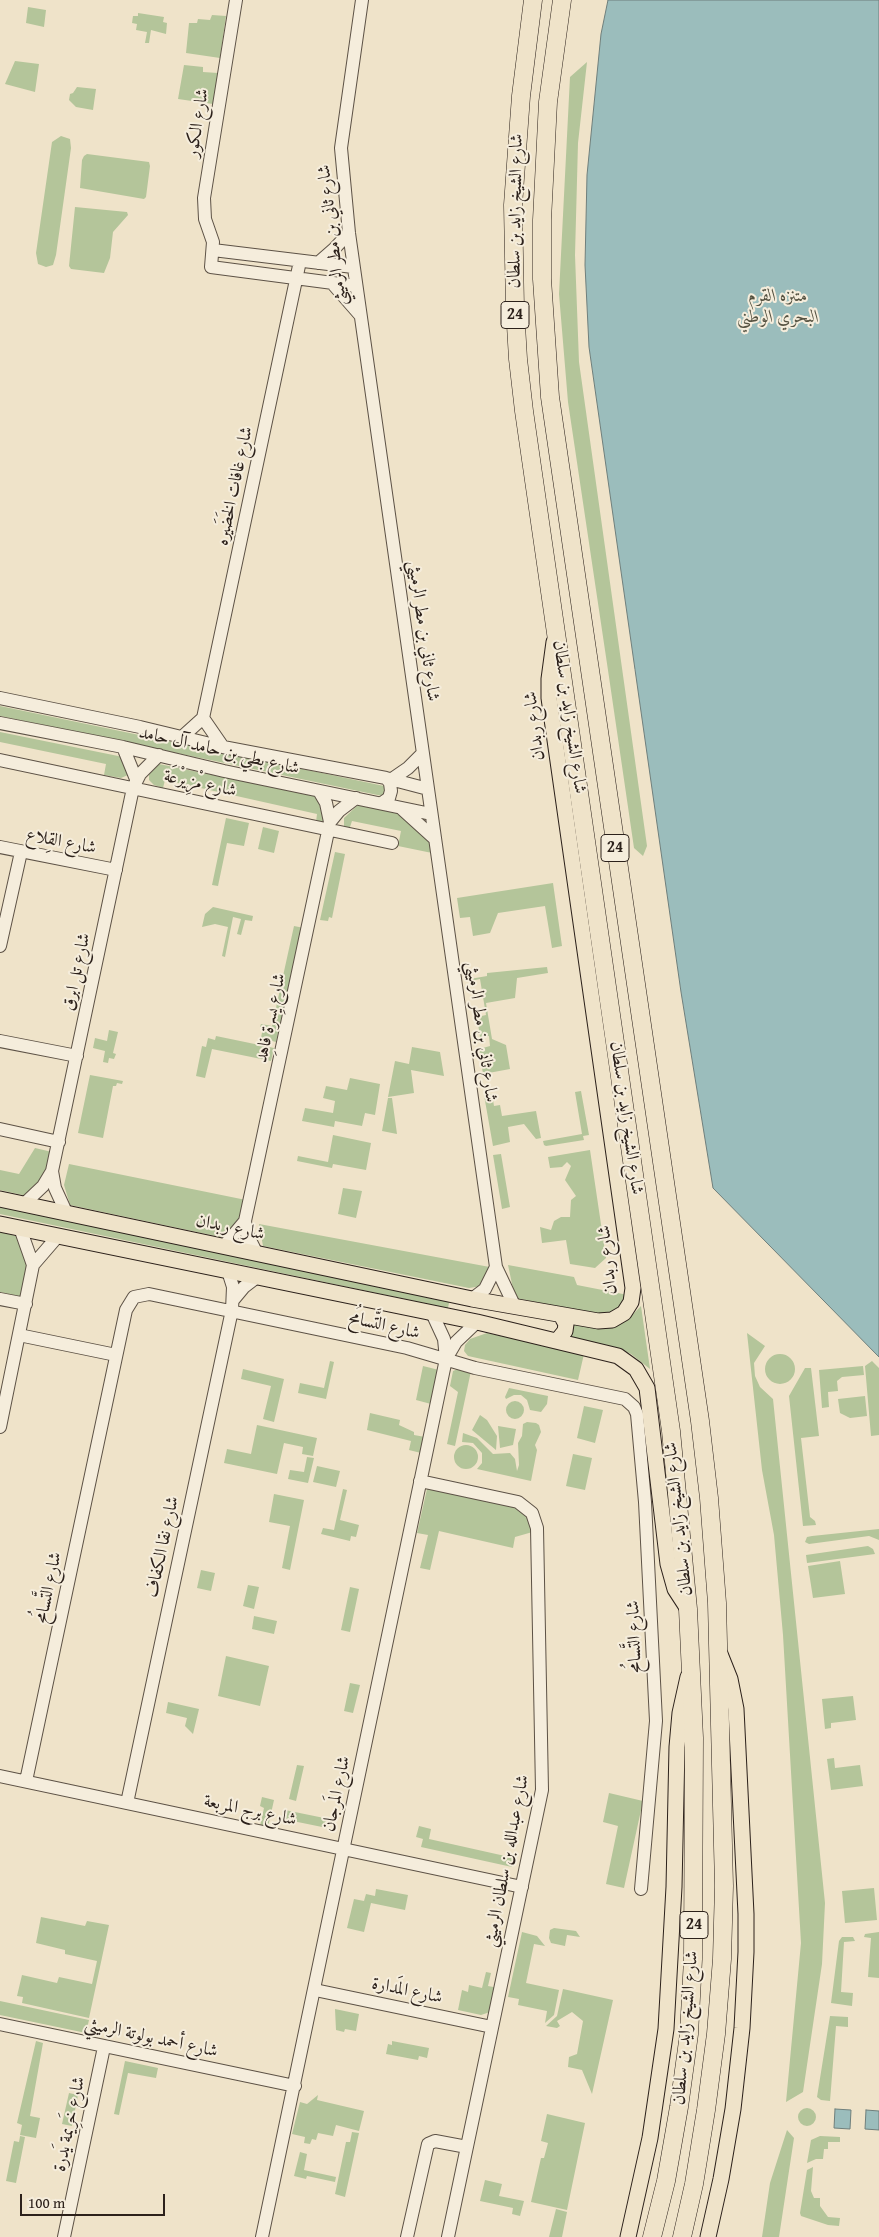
<!DOCTYPE html>
<meta charset="utf-8">
<style>
body{margin:0}
#map{position:relative;width:879px;height:2237px;overflow:hidden;background:#efe3c9;font-family:"Gentium Book Plus",serif}
canvas{display:block}
.scale{position:absolute;left:20px;top:2194px;width:145px;height:22px;box-sizing:border-box;border:2px solid #2c211b;border-top:0;padding-left:6px;font-size:15px;line-height:18px;white-space:nowrap;color:#2c211b;-webkit-text-stroke:4px #f5eddc;paint-order:stroke}
</style>
<div id="map">
<canvas width="879" height="2237"></canvas>
<div class="scale">100 m</div>
</div>
<script>
const c = document.querySelector('canvas').getContext('2d');
c.lineJoin = 'round';
function fill(path, color) { c.fillStyle = color; c.fill(path, 'evenodd'); }
const poly = rows => new Path2D(rows.map(r => 'M' + r).join(''));
function stroke(path, color, width, dash) { c.strokeStyle = color; c.lineWidth = width; c.lineCap = dash ? 'butt' : 'round'; c.setLineDash(dash || []); c.stroke(path); }
function label(font, color, halo, rows, align = 'center') {
  c.font = font + ' "Gentium Book Plus",Amiri,serif'; c.lineWidth = 4; c.setLineDash([]); c.textBaseline = 'middle'; c.strokeStyle = halo; c.fillStyle = color; for (const [text, x, y, turn = 0] of rows) {
    c.save(); c.translate(x, y); c.rotate((+turn || 0) * Math.PI / 180); c.textAlign = isNaN(turn) ? turn : align; if (halo) c.strokeText(text, 0, 0); c.fillText(text, 0, 0); c.restore();
  }
}
fill(poly([
 [28,7,46,10,44,27,26,23],
 [138,13,164,17,163,22,167,23,166,34,151,30,149,43,145,43,147,32,136,30,137,24,132,23,133,16,138,16],
 [212,15,226,16,220,58,186,53,189,23,197,23,198,19,210,20],
 [15,61,39,64,35,92,5,84],
 [587,62,578,143,575,255,579,362,647,846,643,856,634,848,609,677,568,402,559,294,570,77],
 [184,65,203,67,203,72,218,73,213,104,178,99],
 [77,87,96,89,93,110,76,107,69,100,70,94,73,93],
 [61,136,70,139,71,148,56,255,53,265,46,267,38,264,36,253,52,142],
 [87,154,149,162,150,166,146,197,144,199,80,188,82,160,84,156],
 [75,207,127,212,128,215,113,232,110,258,104,273,71,269,69,266],
 [0,706,389,787,387,797,0,716],
 [0,732,123,757,128,775,121,778,104,775,106,764,0,742],
 [159,764,316,796,325,821,316,822,317,814,165,780,163,788,154,785,149,780,149,773],
 [358,805,414,815,427,830,432,853,398,846,401,831,352,821,349,830,344,829,344,818],
 [226,818,249,823,244,846,227,843,218,886,212,885],
 [263,827,279,831,274,853,258,849],
 [335,852,345,854,332,918,329,917,328,921,320,920],
 [553,883,562,946,552,948,545,906,498,913,490,933,473,936,470,917,460,918,457,898],
 [213,907,253,916,252,921,245,920,241,935,237,934,241,919,233,917,225,957,222,956,228,927,215,924,202,927,205,914],
 [294,926,304,928,284,1023,280,1023,276,1042,261,1038,263,1027,260,1027,261,1024,272,1026],
 [547,967,548,973,517,978,515,998,486,1003,492,1039,506,1045,510,1069,483,1074,479,1049,490,1046,489,1036,480,1037,477,1017,486,1015,480,979,470,981,470,979,487,976,487,973],
 [109,1030,118,1032,113,1053,116,1054,114,1059,109,1058,108,1063,103,1062,105,1051,93,1048,95,1038,107,1041],
 [216,1036,274,1048,271,1061,212,1049,205,1078,196,1076,202,1046,206,1047,208,1038,215,1040],
 [412,1047,440,1052,444,1076,411,1070,414,1093,388,1097,395,1061,409,1064],
 [90,1075,123,1081,122,1084,117,1083,116,1086,113,1086,103,1138,78,1133],
 [350,1078,380,1084,375,1115,365,1113,362,1126,335,1121,334,1127,302,1121,305,1108,333,1113,335,1101,323,1098,326,1086,347,1090],
 [581,1091,589,1135,583,1136,584,1140,546,1146,544,1145,543,1141,582,1134,575,1092],
 [492,1094,494,1106,500,1105,502,1116,536,1111,541,1138,536,1139,524,1124,508,1127,510,1142,493,1146,484,1095],
 [388,1098,392,1098,397,1134,382,1131],
 [333,1135,371,1143,366,1170,333,1164,332,1168,297,1161,298,1156,328,1162],
 [35,1148,52,1152,48,1169,27,1196,0,1190,0,1170,19,1174],
 [590,1150,606,1258,595,1268,570,1264,566,1240,542,1243,540,1227,551,1230,554,1221,561,1217,570,1217,571,1200,576,1196,565,1180,571,1166,567,1162,562,1167,550,1168,548,1157],
 [501,1154,510,1207,502,1209,493,1155],
 [69,1164,246,1200,242,1220,225,1238,70,1205,64,1185],
 [343,1188,362,1191,356,1218,338,1214],
 [0,1203,450,1298,448,1308,0,1214],
 [259,1224,495,1268,482,1286,469,1288,263,1246],
 [0,1232,20,1237,29,1261,21,1297,0,1292],
 [508,1265,574,1277,577,1285,633,1296,609,1316,515,1298],
 [641,1306,650,1369,631,1354,622,1350,569,1338,574,1324,622,1321,631,1316],
 [487,1333,584,1354,578,1380,468,1356,464,1351,465,1345,470,1339],
 [747,1333,765,1346,754,1363,755,1376,760,1387,773,1399,825,1903,822,1964,803,2092,786,2102,801,1943,783,1635,774,1535,762,1470],
 '765 1369a15 15 0 1 1 30 0a15 15 0 1 1-30 0Z',
 [330,1361,334,1362,326,1399,298,1393,300,1383,324,1388],
 [872,1361,879,1368,879,1435,871,1436,865,1366],
 [423,1366,439,1370,431,1404,416,1400],
 [863,1366,864,1375,842,1377,837,1381,838,1391,828,1392,829,1407,822,1408,819,1370],
 [460,1368,471,1371,455,1446,447,1444,458,1392,450,1386,453,1371],
 [805,1368,811,1368,819,1436,801,1438,810,1517,815,1521,816,1525,803,1526,789,1396],
 [243,1369,284,1379,274,1422,263,1419,271,1386,241,1379],
 [509,1388,548,1396,547,1404,541,1412,530,1410,527,1400,521,1395,514,1395,506,1399,505,1397],
 [865,1396,867,1416,850,1418,840,1413,838,1399],
 '506 1410a9 9 0 1 1 18 0a9 9 0 1 1-18 0Z',
 [584,1406,603,1410,595,1443,577,1438],
 [370,1413,400,1420,399,1425,414,1432,414,1435,425,1437,421,1453,409,1450,411,1441,367,1430],
 [480,1415,487,1420,497,1436,496,1450,472,1430],
 [527,1422,536,1423,539,1425,541,1432,535,1445,537,1450,531,1481,477,1469,482,1463,482,1453,473,1443,462,1442,463,1433,477,1438,493,1454,510,1453,515,1459,517,1471,519,1465,518,1443,522,1436,523,1424],
 [257,1425,317,1438,313,1456,302,1454,303,1447,284,1443,277,1474,224,1463,227,1449,251,1454],
 [498,1426,516,1429,513,1445,500,1448],
 '454 1457a12 12 0 1 1 24 0a12 12 0 1 1-24 0Z',
 [573,1454,592,1458,585,1490,566,1486],
 [307,1457,314,1458,308,1483,288,1479,290,1470,304,1472],
 [317,1466,340,1471,336,1487,313,1482],
 [439,1488,524,1506,536,1531,515,1537,513,1548,439,1531,430,1570,420,1568,428,1535,417,1533,427,1489],
 [343,1489,347,1490,340,1520,359,1525,356,1537,351,1536,350,1541,321,1534,323,1528,334,1530],
 [274,1494,304,1500,290,1570,282,1568,290,1526,269,1522],
 [879,1529,879,1540,869,1536,809,1544,805,1542,807,1537,812,1536],
 [868,1546,873,1549,875,1554,807,1563,806,1555],
 [840,1561,845,1594,813,1598,808,1566],
 [201,1570,215,1573,211,1591,197,1588],
 [248,1585,259,1587,254,1609,243,1606],
 [350,1587,359,1589,350,1632,341,1630],
 [254,1616,277,1621,274,1634,252,1629],
 [226,1656,269,1666,260,1706,218,1696],
 [350,1683,360,1685,353,1713,344,1711],
 [853,1696,856,1720,831,1723,831,1728,825,1729,822,1699],
 [168,1702,199,1709,193,1734,185,1726,187,1718,166,1713],
 [834,1758,835,1768,860,1765,863,1786,831,1790,827,1759],
 [297,1765,304,1766,296,1801,289,1799],
 [609,1793,643,1801,624,1888,606,1884,618,1826,603,1822],
 [262,1797,274,1800,268,1827,260,1826,264,1808,260,1806],
 [285,1810,329,1819,327,1828,283,1819],
 [419,1826,431,1829,429,1839,514,1858,512,1867,421,1847,423,1839,416,1837],
 [874,1888,877,1920,845,1923,842,1891],
 [376,1889,408,1895,405,1910,371,1903,364,1932,347,1928,354,1899,364,1901,366,1894,375,1896],
 [41,1917,85,1926,87,1921,109,1925,89,2018,22,2003,23,1997,17,1996,22,1975,57,1983,59,1977,92,1984,97,1961,65,1954,65,1950,36,1943],
 [554,1928,576,1931,580,1937,567,1935,565,1946,551,1943,549,1938,550,1930],
 [522,1932,537,1936,545,1946,534,1944,526,1983,559,1990,554,2015,545,2023,547,2011,518,2005,519,1999,508,1997],
 [879,1932,879,1978,868,1977,871,1938,864,1937,865,1934],
 [842,1937,853,1937,855,1941,844,1942,841,1992,853,1993,852,2006,831,2003,839,1941],
 [486,1972,491,1973,488,1986,499,1988,490,2012,481,2015,458,2010,462,1990,468,1992,469,1985,482,1988],
 [563,1989,613,2000,592,2094,582,2070,568,2067,569,2057,577,2054,583,2021,572,2012,557,2021,560,2026,557,2028,546,2026,557,2016],
 [0,2001,89,2020,86,2033,0,2015],
 [335,2009,359,2014,356,2031,345,2029,344,2032,336,2030],
 [830,2016,848,2017,848,2027,836,2026,830,2101,821,2100,817,2097],
 [36,2041,43,2043,30,2116,40,2118,36,2138,20,2135,22,2125,17,2123],
 [392,2041,429,2048,427,2058,419,2056,418,2060,386,2054,388,2044,392,2045],
 [125,2061,158,2068,156,2078,128,2073,119,2115,114,2114],
 [69,2093,78,2095,72,2126,62,2124],
 [318,2095,317,2100,364,2111,359,2131,336,2125,333,2136,318,2133,316,2140,312,2139,310,2144,304,2143,305,2137,292,2134,300,2102,307,2104],
 '798 2117a9 9 0 1 1 18 0a9 9 0 1 1-18 0Z',
 [547,2114,585,2123,567,2210,531,2202,541,2158,544,2158,548,2143,541,2141],
 [787,2130,794,2138,779,2237,762,2237,770,2183],
 [352,2132,359,2133,345,2197,335,2194,346,2142,350,2142],
 [20,2136,25,2137,16,2183,6,2181,14,2141,19,2142],
 [820,2136,840,2137,840,2142,828,2142,828,2149,824,2149,823,2159,816,2159,807,2163,811,2140],
 [300,2152,307,2154,304,2170,336,2177,335,2182,307,2176,306,2179,294,2176],
 [813,2167,811,2191,814,2198,820,2198,820,2206,828,2217,840,2218,839,2226,828,2225,801,2216,800,2213,807,2170],
 [485,2180,502,2184,499,2196,524,2201,520,2216,512,2214,513,2208,480,2201],
 [556,2209,567,2212,562,2237,549,2237]
]), '#b4c59a');
const water = poly([
 [608,0,879,0,879,1357,713,1188,681,992,589,347,585,265,587,175,601,34,608,0],
 [835,2109,851,2110,850,2129,834,2128,835,2109],
 [866,2110,879,2111,879,2130,865,2129,866,2110]
]);
fill(water, '#9bbdbc');
stroke(water, '#6f7f7c', 1);
const minor = poly([
 [236,0,204,198,205,219,213,242,211,267,356,286],
 [362,0,341,148,349,233,496,1267,515,1307],
 [213,250,353,267],
 [318,263,334,249,349,233],
 [332,283,360,315],
 [0,698,140,727,223,747,386,778,428,789],
 [203,718,223,747],
 [0,723,123,747,224,771,431,814],
 [182,737,203,718,300,261],
 [123,747,136,779],
 [0,760,392,843],
 [392,779,408,768,423,753],
 [382,803,389,798,391,791,390,783,386,778],
 [402,809,434,838],
 [330,822,339,811,356,798],
 [0,847,116,870],
 [0,946,21,852],
 [0,1041,77,1056],
 [0,1129,59,1142],
 [52,1171,55,1188,66,1212],
 [24,1204,43,1186,52,1171,133,788,140,774,159,755],
 [20,1228,33,1265],
 [224,1246,245,1221],
 [256,1252,247,1234,245,1221,330,822,326,803,319,791],
 [0,1299,26,1304],
 [234,1299,244,1287,257,1277],
 [472,1299,485,1289,496,1267],
 [19,1335,116,1355],
 [446,1359,456,1342,477,1322],
 [0,1427,33,1265,58,1236],
 [420,1481,518,1502,532,1513,537,1528,542,1790,448,2237],
 [0,1776,522,1887],
 [26,1781,126,1310,134,1297,149,1294,407,1348,475,1368,625,1399,634,1407,637,1414,645,1502,656,1721,641,1889],
 [127,1803,232,1310,233,1287,228,1271],
 [315,1990,492,2027],
 [0,2024,295,2086],
 [64,2237,104,2047],
 [262,2237,446,1359,444,1339,432,1313],
 [407,2237,428,2144,435,2141,467,2147]
]);
const major = poly([
 [0,1199,472,1299,598,1321,612,1320,624,1313,631,1302,633,1288,549,698,549,679,554,642],
 [0,1224,477,1322,618,1356,636,1369,647,1388,668,1564,675,1589,688,1609],
 [557,1341,565,1331,566,1324,561,1315],
 [628,2237,650,2138,666,2029,674,1887,677,1747,680,1713,688,1677],
 [708,2237,721,2179,733,2109,742,2028,746,1952,746,1914,736,1709,730,1679,720,1654]
]);
const highway = poly([
 [533,0,521,96,513,205,515,308,518,359,524,411,671,1431,688,1609,694,1738,693,1959,689,2034,679,2107,666,2181,652,2237],
 [562,0,548,102,542,220,542,279,550,397,700,1421,709,1498,717,1603,724,1886,722,1959,716,2034,706,2110,694,2184,682,2237]
]);
stroke(minor, '#5d5246', 14);
stroke(major, '#2c211b', 17);
stroke(highway, '#2c211b', 19);
stroke(minor, '#f5eddc', 12);
stroke(major, '#efe3c9', 15);
stroke(highway, '#efe3c9', 18);
for (const [x, y, w] of [
 [515,315,28],
 [615,848,28],
 [694,1925,28]
]) { const box = new Path2D(); box.roundRect(x - w / 2, y - 13.5, w, 27, 4); c.fillStyle = '#f5eddc'; c.fill(box); stroke(box, '#2c211b', 1); }
label('bold 16px', '#2c211b', null, [
 ["24",515,315],
 ["24",615,848],
 ["24",694,1925]
]);
label('18px', '#2c211b', '#f5eddc', [
 ["شارع الكور",198,123,-81],
 ["شارع الشيخ زايد بن سلطان",516,211,-89],
 ["شارع ثاني بن مطر الرميثي",333,235,-97],
 ["شارع غافات الخَضَيره",235,486,-78],
 ["شارع ثاني بن مطر الرميثي",423,631,82],
 ["شارع الشيخ زايد بن سلطان",569,717,82],
 ["شارع ربدان",535,726,-97],
 ["شارع بطي بن حامد آل حامد",219,751,13],
 ["شارع مْزِيرْعَة",200,784,12],
 ["شارع القِلاع",61,842,11],
 ["شارع تل ابرق",77,972,-78],
 ["شارع يِسرة فاهِد",271,1018,-78],
 ["شارع ثاني بن مطر الرميثي",481,1032,82],
 ["شارع الشيخ زايد بن سلطان",626,1118,82],
 ["شارع ربدان",230,1228,12],
 ["شارع ربدان",608,1260,-96],
 ["شارع التَّسامُح",384,1326,13],
 ["شارع الشيخ زايد بن سلطان",679,1519,-96],
 ["شارع نقا الكفاف",163,1547,-78],
 ["شارع التَّسامُح",49,1588,-78],
 ["شارع التَّسامُح",635,1637,-92],
 ["شارع المَرجان",337,1794,-78],
 ["شارع برج المربعة",250,1811,12],
 ["شارع عبدالله بن سلطان الرميثي",507,1861,-79],
 ["شارع المَدارة",407,1991,12],
 ["شارع الشيخ زايد بن سلطان",686,2028,-85],
 ["شارع أحمد بولوتة الرميثي",151,2038,12],
 ["شارع خَرِيمة يَدرة",70,2124,-78]
]);
label('italic 18px', '#555241', '#f5eddc', [
 ["متنزه القرم",778,296],
 ["البحري الوطني",778,317]
]);
</script>
